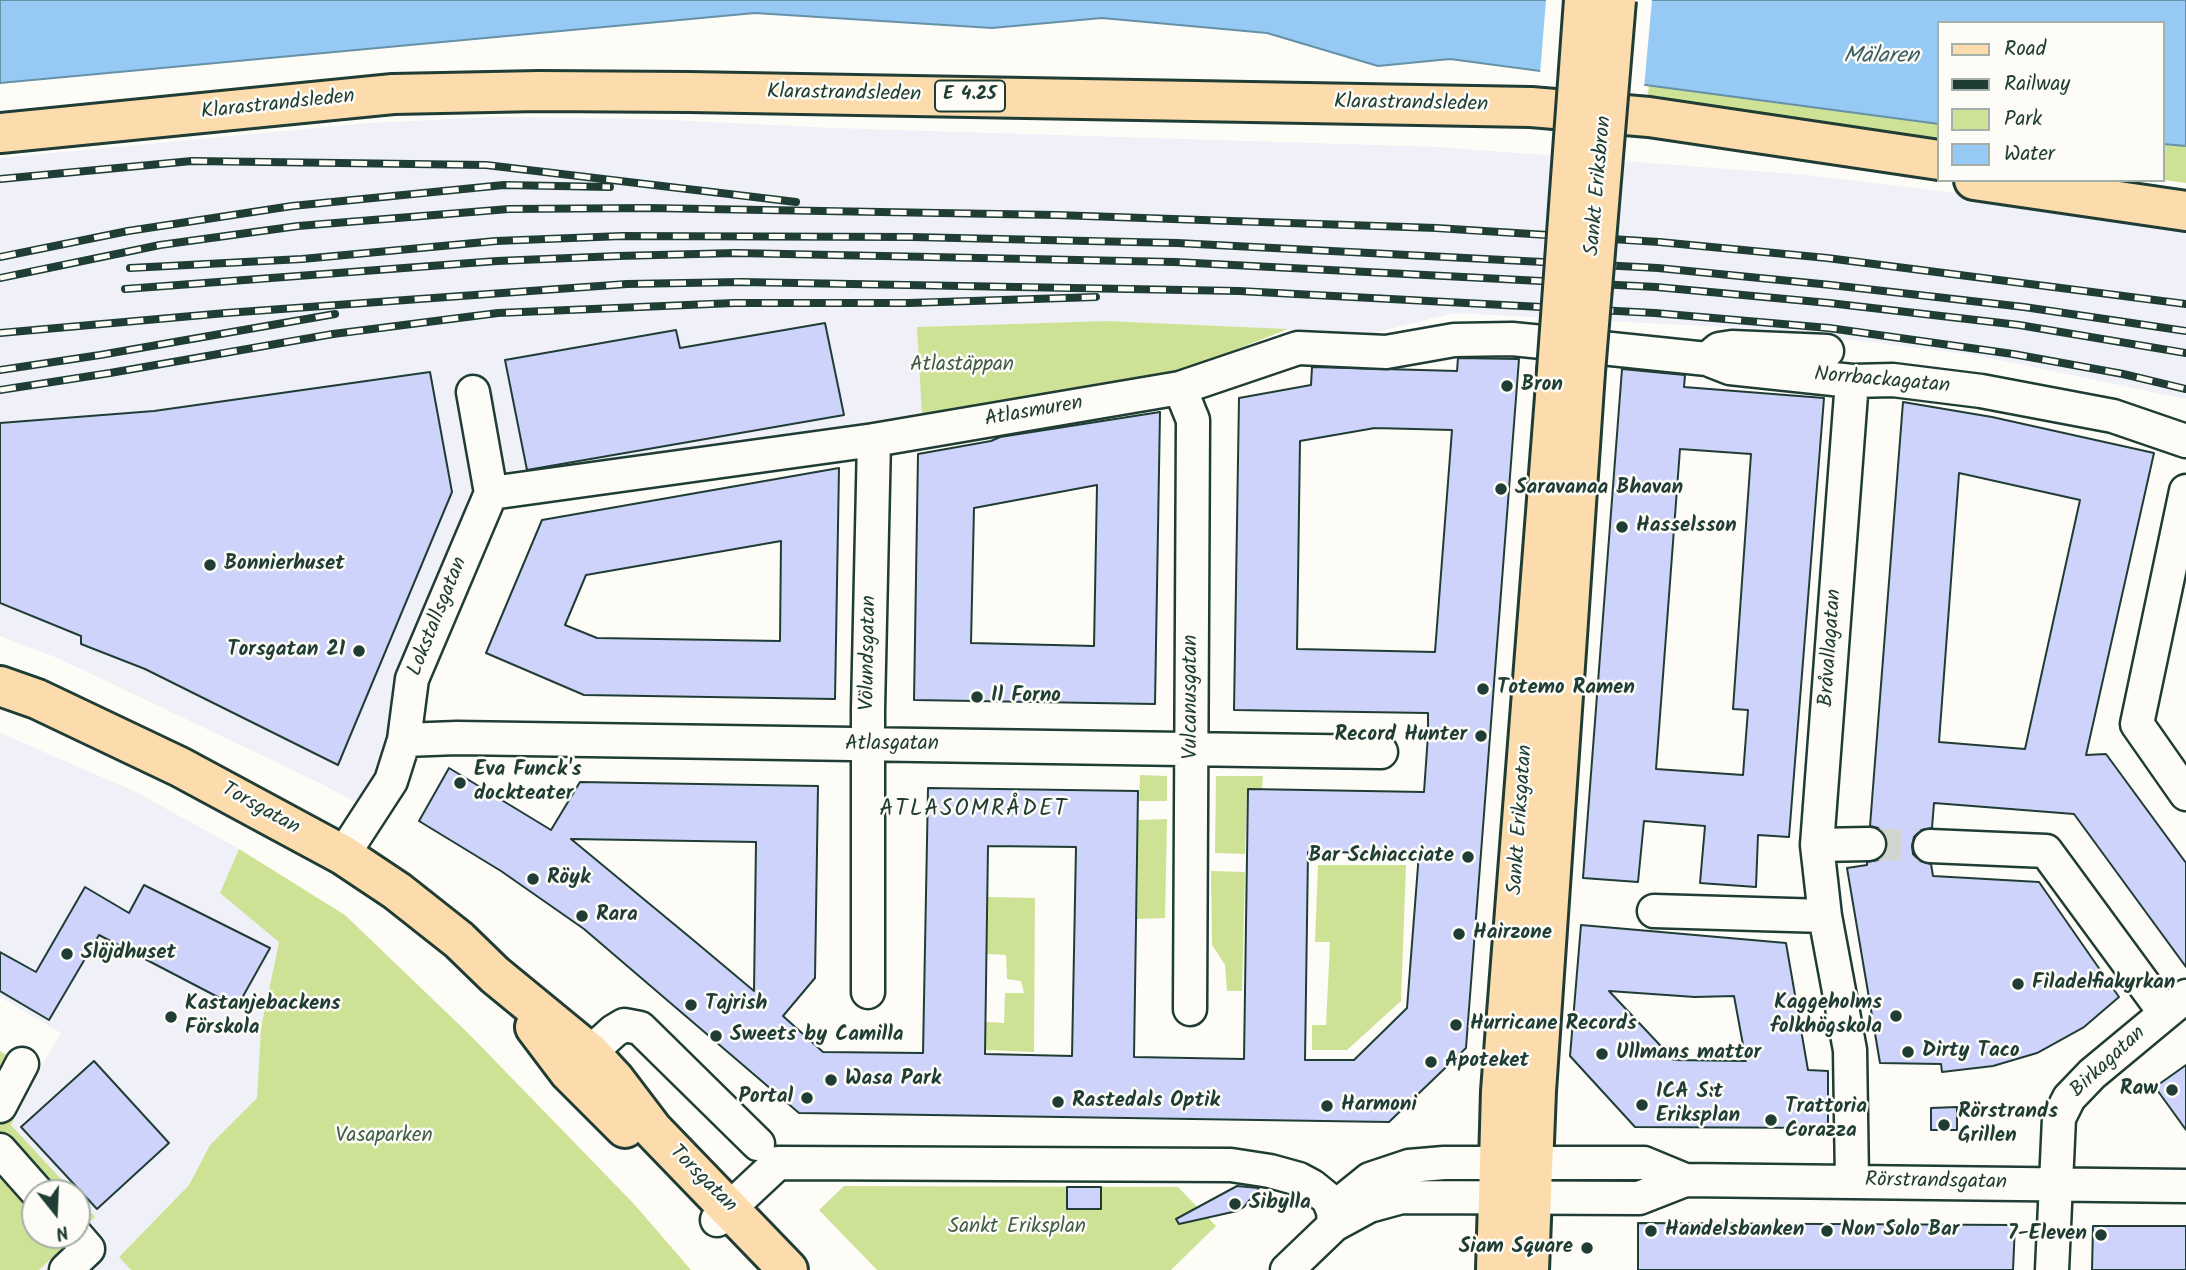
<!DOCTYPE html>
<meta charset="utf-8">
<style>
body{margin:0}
#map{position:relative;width:2186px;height:1270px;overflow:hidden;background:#fdfcf7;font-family:Kalam,sans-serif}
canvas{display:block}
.legend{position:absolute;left:1937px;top:21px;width:228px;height:161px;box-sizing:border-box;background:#fdfcf7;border:2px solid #a4b0a9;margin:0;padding:9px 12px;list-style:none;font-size:21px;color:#1f3d34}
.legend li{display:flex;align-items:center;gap:14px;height:35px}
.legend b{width:35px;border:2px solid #a4b0a9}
.north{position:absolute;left:21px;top:1179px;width:70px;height:70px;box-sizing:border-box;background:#fdfcf7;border:2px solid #a4b0a9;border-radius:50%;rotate:162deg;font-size:19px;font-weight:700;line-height:28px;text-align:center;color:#1f3d34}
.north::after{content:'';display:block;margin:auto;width:24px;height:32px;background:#1f3d34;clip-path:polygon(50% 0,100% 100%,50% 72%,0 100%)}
</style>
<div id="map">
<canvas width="2186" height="1270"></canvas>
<ul class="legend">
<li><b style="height:9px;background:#fcdcac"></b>Road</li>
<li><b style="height:9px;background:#1f3d34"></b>Railway</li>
<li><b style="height:19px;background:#cee296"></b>Park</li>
<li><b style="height:19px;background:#96c9f3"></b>Water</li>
</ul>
<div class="north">N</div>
</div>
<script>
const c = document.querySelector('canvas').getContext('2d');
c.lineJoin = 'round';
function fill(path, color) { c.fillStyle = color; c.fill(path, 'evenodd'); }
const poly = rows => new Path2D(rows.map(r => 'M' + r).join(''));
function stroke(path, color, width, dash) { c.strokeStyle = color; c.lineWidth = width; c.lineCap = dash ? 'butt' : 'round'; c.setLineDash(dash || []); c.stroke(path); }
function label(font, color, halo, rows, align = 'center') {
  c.font = font + ' Kalam,sans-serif'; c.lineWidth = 5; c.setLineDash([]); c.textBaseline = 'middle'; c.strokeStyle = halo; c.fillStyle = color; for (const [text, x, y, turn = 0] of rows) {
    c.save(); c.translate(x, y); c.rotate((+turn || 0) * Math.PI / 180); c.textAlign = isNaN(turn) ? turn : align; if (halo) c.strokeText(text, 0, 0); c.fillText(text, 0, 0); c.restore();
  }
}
fill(poly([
 [496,117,646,119,834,128,1437,147,1807,175,2064,206,2186,226,2186,399,1975,355,1764,329,1454,313,1373,333,1107,321,918,327,922,415,874,438,494,490,376,813,322,784,60,659,0,636,0,158,369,123],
 [0,733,134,791,239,849,220,893,279,941,261,1028,257,1098,210,1145,189,1185,119,1256,131,1270,39,1270,95,1217,77,1197,77,1193,74,1193,11,1125,37,1073,61,1033,0,997]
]), '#eff0f8');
fill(poly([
 [1649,85,1939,124,1939,144,1647,103],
 [2163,145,2186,146,2186,183,2163,180],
 [1107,321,1288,329,1189,368,922,415,917,327],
 [1140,775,1167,776,1167,801,1139,801],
 [1216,776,1263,776,1262,789,1247,789,1245,854,1215,853],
 [1167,819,1165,918,1137,919,1138,820],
 [239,849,345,915,470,1035,634,1204,691,1270,131,1270,119,1257,189,1185,210,1145,257,1098,261,1028,279,942,220,893],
 [1318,865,1406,865,1401,1001,1347,1050,1312,1050,1312,1025,1326,1025,1330,942,1315,942],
 [1211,871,1245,872,1242,991,1227,991,1225,965,1212,945],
 [988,897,1035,898,1034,1052,986,1050,986,1022,1004,1023,1005,993,1024,993,1021,981,1007,979,1006,955,987,954],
 [0,1051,37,1073,11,1125,74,1193,35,1193,35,1235,76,1235,39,1270,0,1270],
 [844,1186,1178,1187,1216,1226,1171,1270,877,1270,819,1210],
 [77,1197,95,1217,77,1234]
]), '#cee296');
const water = poly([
 [0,0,2186,0,2186,146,2163,144,2163,23,1939,23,1939,124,1450,59,1378,66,1267,33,1102,18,992,28,755,13,0,83,0,0]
]);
fill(water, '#96c9f3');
stroke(water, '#6691a7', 2);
fill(poly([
 [1546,0,1652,0,1644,88,1540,74]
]), '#fdfcf7');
const building = poly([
 [825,323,844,415,527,470,505,360,676,330,680,348,825,323],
 [1458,358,1519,359,1466,1048,1389,1122,799,1113,584,929,501,871,419,821,449,768,551,830,580,782,818,786,815,978,783,1016,823,1052,923,1053,928,788,1138,791,1134,1057,1244,1059,1248,789,1424,792,1428,735,1428,713,1234,710,1239,398,1311,385,1312,367,1457,371,1458,358],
 [1375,428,1452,430,1435,652,1297,649,1300,441,1375,428],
 [571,839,756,842,754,991,692,939,571,839],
 [988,846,1076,847,1072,1056,985,1054,988,846],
 [1308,852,1419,853,1407,1008,1354,1060,1305,1060,1308,852],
 [1622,369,1685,375,1684,387,1824,398,1789,837,1758,835,1756,887,1700,883,1705,826,1644,821,1638,882,1583,878,1622,369],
 [1680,449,1751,454,1733,709,1748,710,1743,775,1656,769,1680,449],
 [430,372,452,492,338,765,145,669,81,644,81,636,0,603,0,423,154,411,430,372],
 [1903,402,1992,417,2154,453,2086,755,2106,754,2186,863,2186,967,2074,814,1934,803,1932,828,1921,830,1914,837,1912,846,1913,854,1920,861,1931,864,1933,876,2039,882,2119,997,2084,1027,2037,1053,1993,1066,1942,1072,1941,1064,1880,1063,1847,868,1867,865,1867,862,1878,860,1885,853,1887,844,1884,834,1878,828,1870,826,1903,402],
 [1959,473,2080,500,2025,749,1939,742,1959,473],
 [1160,412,1155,704,914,700,918,454,991,441,1000,437,1160,412],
 [1097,485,1094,646,971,643,974,508,1097,485],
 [839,468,835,699,584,695,486,653,542,520,839,468],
 [781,541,780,641,597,638,565,625,586,575,781,541],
 [144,885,270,948,237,1007,99,935,49,1020,0,991,0,952,36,972,85,887,129,913,144,885],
 [1581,925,1786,943,1808,1070,1828,1071,1828,1128,1635,1127,1570,1056,1581,925],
 [1609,991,1695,997,1734,996,1746,1061,1674,1060,1609,991],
 [94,1061,169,1143,97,1209,21,1127,94,1061],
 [2186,1065,2186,1130,2155,1087,2186,1065],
 [1957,1107,1957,1130,1931,1130,1931,1108,1957,1107],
 [1237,1186,1259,1188,1244,1207,1237,1211,1179,1224,1176,1219,1237,1186],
 [1067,1187,1101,1187,1101,1209,1067,1209,1067,1187],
 [1638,1223,2015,1225,2013,1270,1638,1270,1638,1223],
 [2093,1226,2186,1226,2186,1270,2092,1270,2093,1226]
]);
fill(building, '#ced3fb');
stroke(building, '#1f3d34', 2);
stroke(poly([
 [1869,844,1930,846]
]), '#d1d6d0', 32, [32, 16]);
const minor = poly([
 [1713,354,1719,349,1732,347,1827,351],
 [1852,381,1817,845,1825,916,1850,1050,1852,1181],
 [1180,388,1193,420,1190,1009],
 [473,392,491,493],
 [2186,491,2137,724,2186,794],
 [491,493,874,440,1180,388,1298,348,1386,352,1454,340,1512,339,1573,345,1707,359,1730,368,1852,381,1893,380,1981,391,2113,416,2186,441],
 [404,740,457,738,1381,752],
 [1817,845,1869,844],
 [1930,846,2046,851,2165,1013],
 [343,855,391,781,404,740,412,679,491,493],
 [1654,911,1825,916],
 [868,992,868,709,874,440],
 [573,1068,614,1031,624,1025,640,1028,758,1144],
 [0,1106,22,1064],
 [0,1150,38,1193],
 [717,1220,778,1163,1231,1165,1270,1171,1299,1179,1312,1186,1328,1199,1333,1211,1334,1225],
 [1334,1225,1344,1200,1370,1179,1409,1166,1444,1163,1644,1163,1685,1180,2186,1186],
 [66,1270,88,1249,76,1235],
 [1287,1270,1334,1225,1369,1206,1402,1197,1639,1198,1685,1180],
 [2052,1270,2059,1118,2069,1098,2092,1074,2186,996]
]);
const major = poly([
 [0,686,37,699,180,767,343,855,397,891,459,940,495,975,590,1053,615,1080,653,1130,788,1270],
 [535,1027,569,1072,625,1128],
 [1496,1270,1501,1091,1557,371],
 [1529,1270,1536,1091,1585,372]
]);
const highway = poly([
 [0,133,393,94,539,91,689,92,1531,107,1649,117,1939,160],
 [1974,180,2186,211]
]);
stroke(minor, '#1f3d34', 37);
stroke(major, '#1f3d34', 44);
stroke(highway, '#1f3d34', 44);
stroke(minor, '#fdfcf7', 32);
stroke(major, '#fcdcac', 38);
stroke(highway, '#fcdcac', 38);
const rail = poly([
 [0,179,192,161,486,165,796,202],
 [0,257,128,231,292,206,504,185,610,187],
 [130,268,302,259,496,241,622,236,912,237,1177,243,1658,268,1831,285,2024,307,2186,331],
 [0,278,160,245,298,226,509,209,648,208,1056,215,1436,228,1659,242,1827,258,2186,304],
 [125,289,497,261,618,256,736,253,1175,262,1656,287,1829,303,2019,325,2186,353],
 [0,333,226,313,627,284,741,282,1239,291,1655,313,1829,328,2013,354,2123,374,2186,389],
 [1550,369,1583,0],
 [0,370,100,355,335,314],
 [1594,372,1618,0],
 [0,390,110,373,333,334,498,313,734,303,909,303,1096,297]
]);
stroke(rail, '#1f3d34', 8);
stroke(rail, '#fdfcf7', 5, [16]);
const majorBridge = poly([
 [1557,371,1584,0],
 [1585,372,1616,0]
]);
stroke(majorBridge, '#1f3d34', 44, []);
stroke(majorBridge, '#fcdcac', 38);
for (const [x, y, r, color] of [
 [1507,386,7,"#1f3d34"],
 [1501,489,7,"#1f3d34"],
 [1622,527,7,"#1f3d34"],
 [210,565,7,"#1f3d34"],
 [359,651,7,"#1f3d34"],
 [1483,689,7,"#1f3d34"],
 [977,697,7,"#1f3d34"],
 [1481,736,7,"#1f3d34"],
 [460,783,7,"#1f3d34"],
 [1468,857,7,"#1f3d34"],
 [533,879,7,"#1f3d34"],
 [582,916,7,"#1f3d34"],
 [1459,934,7,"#1f3d34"],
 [67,954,7,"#1f3d34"],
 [2018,984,7,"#1f3d34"],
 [691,1005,7,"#1f3d34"],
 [1896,1016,7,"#1f3d34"],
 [171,1017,7,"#1f3d34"],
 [1456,1025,7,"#1f3d34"],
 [716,1036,7,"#1f3d34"],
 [1908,1052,7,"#1f3d34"],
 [1602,1054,7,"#1f3d34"],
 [1431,1062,7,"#1f3d34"],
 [831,1080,7,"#1f3d34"],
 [2172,1090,7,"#1f3d34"],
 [807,1098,7,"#1f3d34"],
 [1058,1102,7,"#1f3d34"],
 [1642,1105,7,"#1f3d34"],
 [1327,1106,7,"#1f3d34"],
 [1771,1120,7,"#1f3d34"],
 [1944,1125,7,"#1f3d34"],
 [1235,1204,7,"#1f3d34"],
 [1651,1231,7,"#1f3d34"],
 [1827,1231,7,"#1f3d34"],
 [2101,1235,7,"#1f3d34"],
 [1587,1248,7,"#1f3d34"]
]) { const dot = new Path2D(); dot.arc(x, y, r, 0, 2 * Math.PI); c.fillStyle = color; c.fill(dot); stroke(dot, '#fdfcf7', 2.5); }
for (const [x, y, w] of [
 [970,96,70]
]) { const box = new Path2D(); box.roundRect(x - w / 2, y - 15.5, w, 31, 5); c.fillStyle = '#fdfcf7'; c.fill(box); stroke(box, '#1f3d34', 2); }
label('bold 19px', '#1f3d34', null, [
 ["E 4.25",970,96]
]);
label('21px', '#1f3d34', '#fdfcf7', [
 ["Klarastrandsleden",844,95,1],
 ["Klarastrandsleden",1411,105,1],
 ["Klarastrandsleden",278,106,-6],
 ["Sankt Eriksbron",1600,186,-85],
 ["Norrbackagatan",1882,382,5],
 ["Atlasmuren",1034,413,-10],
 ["Lokstallsgatan",439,617,-68],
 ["Bråvallagatan",1832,648,-86],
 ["Völundsgatan",870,653,-89],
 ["Vulcanusgatan",1192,697,-90],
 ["Atlasgatan",892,745],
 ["Torsgatan",260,810,29],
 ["Sankt Eriksgatan",1522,820,-86],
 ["Birkagatan",2109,1063,-43],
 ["Torsgatan",702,1180,45],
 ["Rörstrandsgatan",1936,1183,1]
]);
label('21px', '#425e48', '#fdfcf7', [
 ["Atlastäppan",962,366],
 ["Vasaparken",384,1137],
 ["Sankt Eriksplan",1017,1228]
]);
label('bold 21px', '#1f3d34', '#fdfcf7', [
 ["Bron",1521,386],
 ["Saravanaa Bhavan",1515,489],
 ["Hasselsson",1636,527],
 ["Bonnierhuset",224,565],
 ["Torsgatan 21",345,651,"right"],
 ["Totemo Ramen",1497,689],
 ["Il Forno",991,697],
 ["Record Hunter",1467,736,"right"],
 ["Eva Funck's",474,771],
 ["dockteater",474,795],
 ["Bar Schiacciate",1454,857,"right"],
 ["Röyk",547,879],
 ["Rara",596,916],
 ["Hairzone",1473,934],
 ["Slöjdhuset",81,954],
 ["Filadelfiakyrkan",2032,984],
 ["Kaggeholms",1882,1004,"right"],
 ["folkhögskola",1882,1028,"right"],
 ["Kastanjebackens",185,1005],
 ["Förskola",185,1029],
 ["Tajrish",705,1005],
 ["Hurricane Records",1470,1025],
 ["Sweets by Camilla",730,1036],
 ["Dirty Taco",1922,1052],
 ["Ullmans mattor",1616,1054],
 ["Apoteket",1445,1062],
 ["Wasa Park",845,1080],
 ["Raw",2158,1090,"right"],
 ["ICA S:t",1656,1093],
 ["Eriksplan",1656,1117],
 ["Portal",793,1098,"right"],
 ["Rastedals Optik",1072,1102],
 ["Harmoni",1341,1106],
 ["Trattoria",1785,1108],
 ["Corazza",1785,1132],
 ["Rörstrands",1958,1113],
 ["Grillen",1958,1137],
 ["Sibylla",1249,1204],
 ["Handelsbanken",1665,1231],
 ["Non Solo Bar",1841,1231],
 ["7-Eleven",2087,1235,"right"],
 ["Siam Square",1573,1248,"right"]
], 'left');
label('italic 23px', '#3d6064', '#fdfcf7', [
 ["Mälaren",1881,58]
]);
c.letterSpacing = '2px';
label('23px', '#1f3d34', '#fdfcf7', [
 ["ATLASOMRÅDET",974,811]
]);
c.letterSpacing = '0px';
</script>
